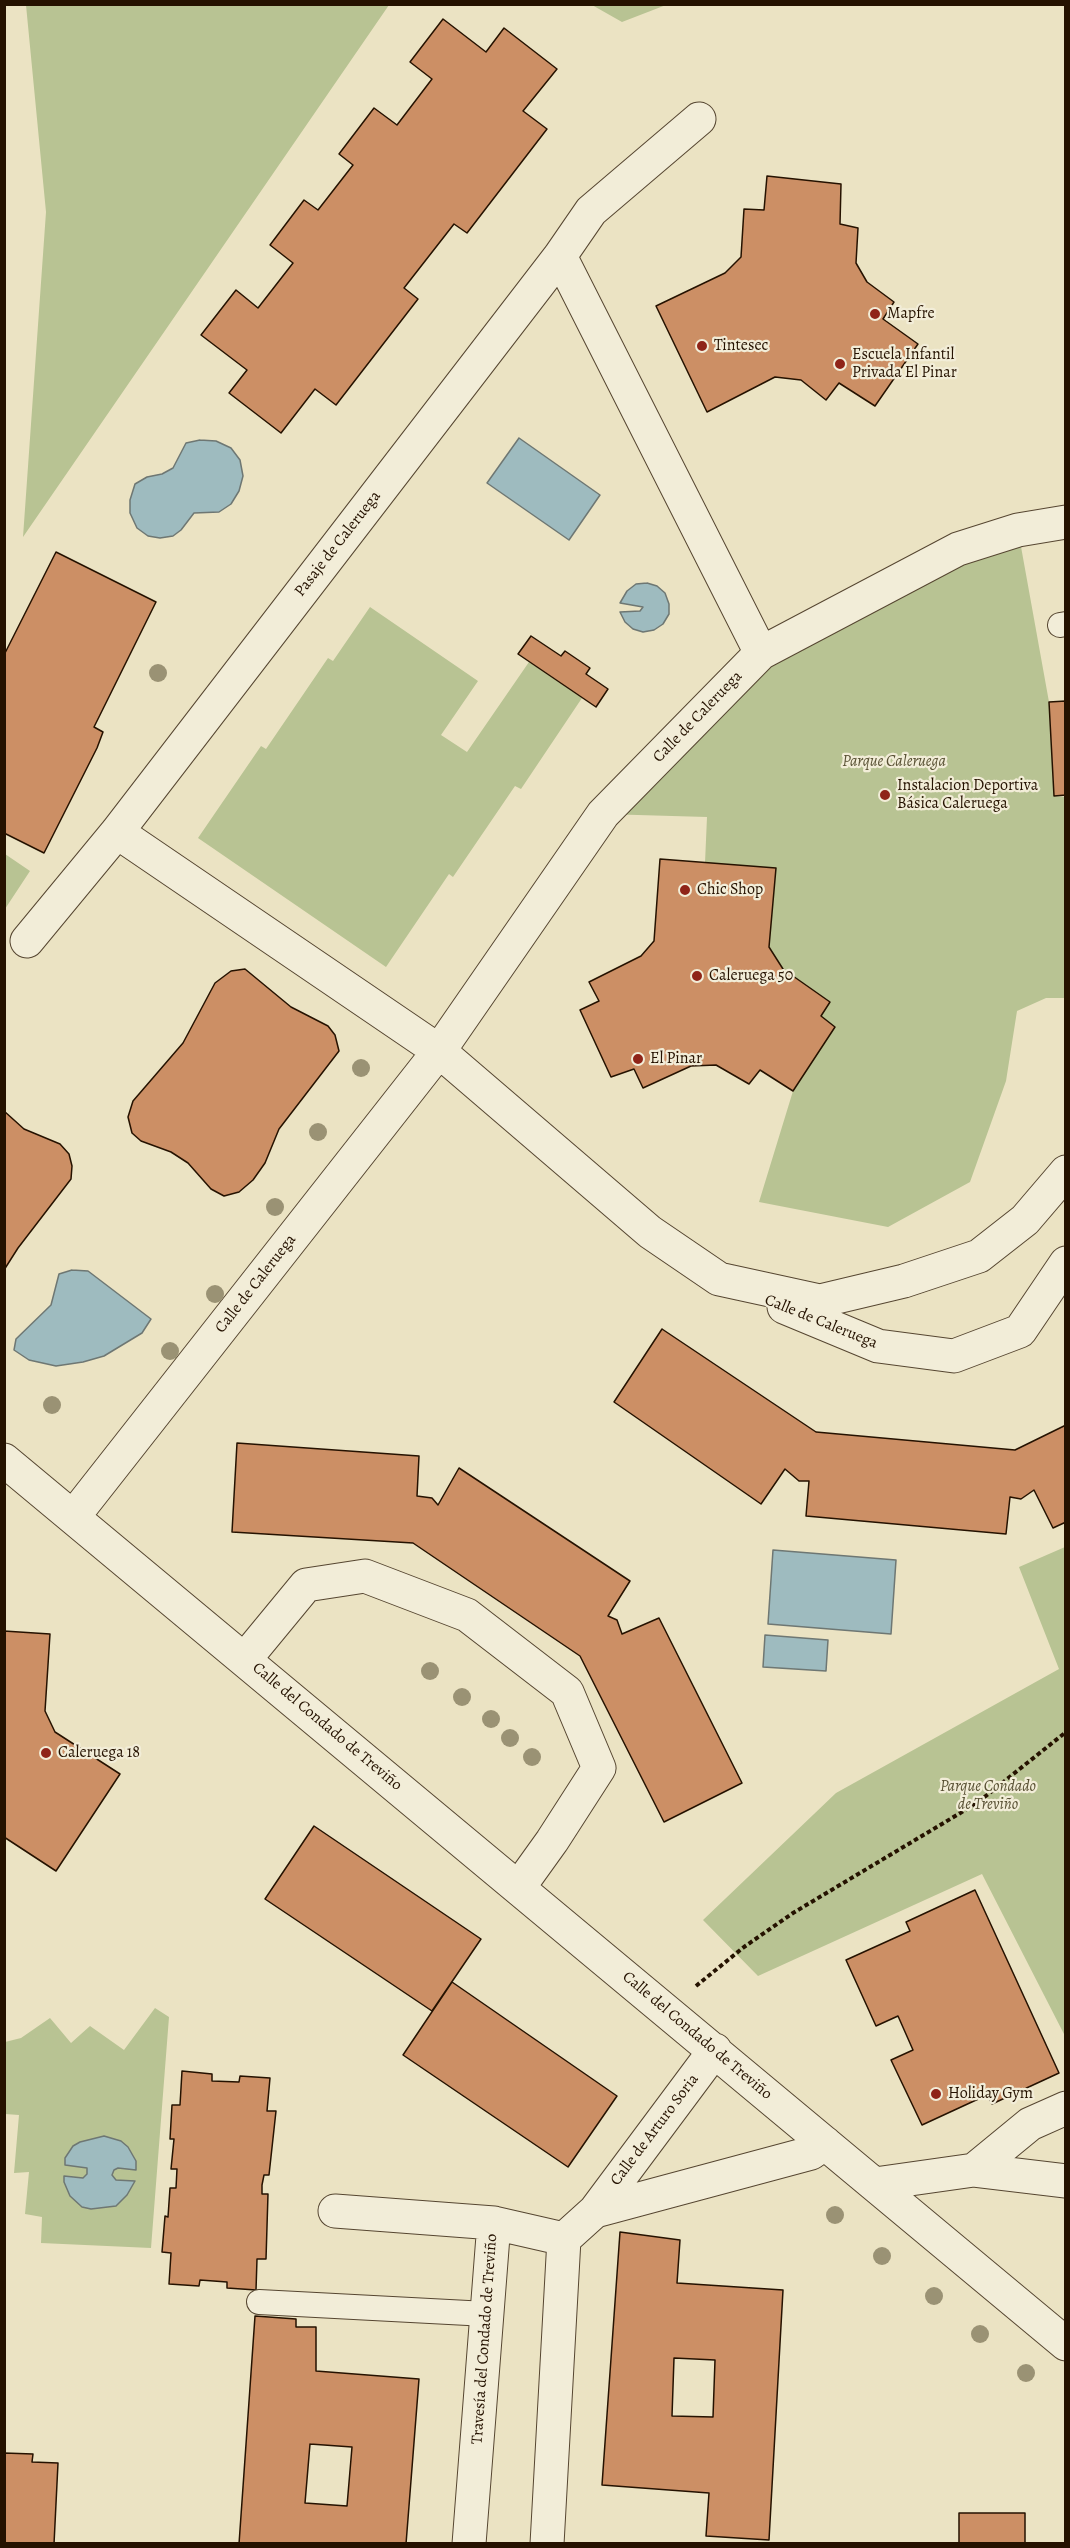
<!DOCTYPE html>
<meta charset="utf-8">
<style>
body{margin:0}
#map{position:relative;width:1070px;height:2548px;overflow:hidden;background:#ebe3c3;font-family:Alegreya,serif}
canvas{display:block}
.frame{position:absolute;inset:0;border:6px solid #251200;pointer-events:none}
</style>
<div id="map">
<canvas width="1070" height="2548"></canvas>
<div class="frame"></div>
</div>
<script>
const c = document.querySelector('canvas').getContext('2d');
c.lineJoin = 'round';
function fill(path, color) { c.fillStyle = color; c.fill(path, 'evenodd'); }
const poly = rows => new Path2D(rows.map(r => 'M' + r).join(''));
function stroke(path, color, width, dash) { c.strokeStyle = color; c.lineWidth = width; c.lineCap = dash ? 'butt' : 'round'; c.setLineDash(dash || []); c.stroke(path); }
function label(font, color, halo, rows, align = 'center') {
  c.font = font + ' Alegreya,serif'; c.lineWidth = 4.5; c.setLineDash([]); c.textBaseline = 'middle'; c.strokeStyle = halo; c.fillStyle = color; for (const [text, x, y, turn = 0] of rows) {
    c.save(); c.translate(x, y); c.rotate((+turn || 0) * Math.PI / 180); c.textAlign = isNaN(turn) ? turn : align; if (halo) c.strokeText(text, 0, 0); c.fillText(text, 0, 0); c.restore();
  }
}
fill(poly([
 [26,5,389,5,23,537,46,212],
 [592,5,666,5,622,22],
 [1018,530,1049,702,1054,796,1065,797,1065,998,1046,998,1017,1011,1006,1081,970,1182,888,1227,759,1202,793,1091,821,1016,829,1002,783,969,769,947,776,868,705,863,707,817,603,814,761,653],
 [370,607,478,681,441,735,467,752,529,662,582,698,521,789,515,786,453,877,449,874,386,967,198,838,261,746,266,749,328,658,333,661],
 [5,854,30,871,5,909],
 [1065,1547,1065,2036,982,1874,758,1976,703,1920,836,1793,1059,1669,1019,1567],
 [155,2008,169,2017,151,2248,41,2243,42,2217,25,2214,29,2172,14,2173,19,2115,5,2114,5,2042,21,2038,50,2018,71,2043,90,2026,124,2050]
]), '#b8c393');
const water = poly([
 [519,438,600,495,569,540,487,483,519,438],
 [200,440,216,441,231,448,240,460,243,476,239,491,231,504,219,512,194,513,181,530,173,536,160,538,148,536,137,528,130,513,130,500,135,484,147,477,162,474,173,468,186,443,200,440],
 [647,583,657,586,665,593,669,604,669,614,663,624,654,630,643,632,633,629,625,622,620,612,640,611,643,607,620,603,627,591,636,584,647,583],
 [72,1270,88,1271,151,1319,142,1333,104,1356,83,1362,56,1366,29,1360,14,1350,16,1339,51,1305,59,1274,72,1270],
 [773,1550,896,1560,891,1634,768,1624,773,1550],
 [765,1635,828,1640,826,1671,763,1667,765,1635],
 [104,2136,121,2141,128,2147,136,2161,136,2170,118,2168,114,2170,112,2175,116,2180,135,2181,127,2195,116,2206,91,2209,82,2207,70,2196,64,2182,64,2176,83,2178,87,2174,87,2168,65,2165,65,2158,73,2146,80,2142,104,2136]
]);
fill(water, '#9ebbbf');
stroke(water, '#6e7773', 1.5);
const building = poly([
 [443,19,486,52,504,28,557,69,523,111,547,129,467,233,454,224,404,288,418,299,336,405,315,389,281,433,229,393,247,370,201,335,236,290,258,308,293,263,270,245,304,200,318,210,353,165,339,154,374,108,397,125,432,79,410,62,443,19],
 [767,176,841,184,840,224,858,228,856,263,867,282,894,302,883,319,918,344,875,406,839,383,826,400,801,380,775,377,707,412,656,306,725,273,741,257,744,209,764,210,767,176],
 [56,552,156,602,94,727,103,732,97,748,44,853,4,833,4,655,56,552],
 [531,636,561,656,565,651,590,668,586,674,608,689,596,707,518,654,531,636],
 [1066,701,1066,795,1054,796,1049,702,1066,701],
 [660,859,776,868,769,947,783,969,830,1002,821,1016,835,1027,793,1091,760,1070,749,1084,716,1065,691,1066,643,1088,634,1069,611,1077,580,1010,599,1001,589,982,641,956,654,941,660,859],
 [245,969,291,1007,328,1026,335,1035,339,1051,279,1129,265,1163,253,1180,239,1192,224,1196,211,1189,188,1163,171,1152,141,1141,132,1133,128,1117,133,1101,183,1043,215,983,231,971,245,969],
 [4,1111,24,1129,60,1144,69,1154,72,1166,71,1179,18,1248,4,1270,4,1111],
 [662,1329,816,1432,1015,1450,1066,1425,1066,1522,1053,1528,1034,1490,1021,1499,1010,1497,1006,1534,806,1516,809,1481,799,1481,785,1469,761,1504,614,1402,662,1329],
 [237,1443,419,1456,417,1496,432,1498,438,1505,459,1468,630,1581,608,1616,617,1620,622,1634,659,1618,742,1783,664,1822,580,1656,413,1543,232,1532,237,1443],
 [4,1631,50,1634,45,1711,55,1732,120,1774,56,1871,4,1837,4,1631],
 [314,1826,481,1939,432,2011,265,1899,314,1826],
 [975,1890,1059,2073,992,2104,987,2095,922,2125,891,2060,913,2050,898,2016,876,2026,846,1960,910,1931,906,1922,975,1890],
 [452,1982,617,2096,568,2167,403,2055,452,1982],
 [182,2071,212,2074,212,2081,239,2082,240,2076,270,2078,267,2111,276,2111,269,2175,264,2175,262,2185,262,2194,268,2194,266,2259,257,2259,256,2290,227,2288,227,2282,200,2280,199,2286,169,2284,171,2253,162,2252,165,2216,168,2217,170,2188,176,2188,177,2169,171,2169,174,2139,170,2139,172,2105,180,2105,182,2071],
 [620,2232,680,2240,677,2283,783,2290,769,2540,706,2536,709,2493,602,2485,620,2232],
 [674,2358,715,2360,713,2417,672,2416,674,2358],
 [255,2316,296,2319,296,2327,316,2327,316,2371,419,2379,406,2544,239,2544,255,2316],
 [310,2444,352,2447,347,2506,305,2503,310,2444],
 [4,2453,33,2454,32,2462,58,2463,54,2544,4,2544,4,2453],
 [959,2513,1025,2513,1025,2544,959,2544,959,2513]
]);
fill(building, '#cc8f65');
stroke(building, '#251200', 1.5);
const lane = poly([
 [1060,625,1066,624],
 [259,2302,487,2314]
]);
const street = poly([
 [560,256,761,653],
 [117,832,439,1051,650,1232,719,1279,820,1301,904,1281,979,1256,1025,1220,1066,1172],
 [27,941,117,832,560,256,591,211,699,119],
 [784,1307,878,1346,954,1356,1020,1331,1066,1263],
 [4,1460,1066,2344],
 [73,1517,439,1051,603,814,761,653,958,549,1018,530,1066,522],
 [245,1659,306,1585,365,1576,467,1615,567,1692,599,1768,552,1841,519,1887],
 [974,2170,1066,2181],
 [875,2184,974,2170,1030,2124,1066,2108],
 [335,2211,494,2223,564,2239],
 [595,2211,715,2050],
 [564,2239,595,2211,811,2153,825,2143],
 [469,2544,494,2223],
 [547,2544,564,2239]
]);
stroke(lane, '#564631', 26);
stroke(street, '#564631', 35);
stroke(poly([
 [696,1986,744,1947,793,1913,977,1803,1066,1732]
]), '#251200', 4, [4.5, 3]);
stroke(lane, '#f2edd8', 24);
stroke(street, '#f2edd8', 33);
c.fillStyle = '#9a9274';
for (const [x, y] of [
 [158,673],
 [361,1068],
 [318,1132],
 [275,1207],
 [215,1294],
 [170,1351],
 [52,1405],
 [430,1671],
 [462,1697],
 [491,1719],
 [510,1738],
 [532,1757],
 [835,2215],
 [882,2256],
 [934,2296],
 [980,2334],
 [1026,2373]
]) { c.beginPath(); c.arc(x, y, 9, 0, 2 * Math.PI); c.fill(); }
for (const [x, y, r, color] of [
 [875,314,6,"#8f2418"],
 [702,346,6,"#8f2418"],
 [840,364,6,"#8f2418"],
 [885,795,6,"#8f2418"],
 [685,890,6,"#8f2418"],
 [697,976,6,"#8f2418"],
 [638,1059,6,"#8f2418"],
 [46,1753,6,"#8f2418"],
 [936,2094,6,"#8f2418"]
]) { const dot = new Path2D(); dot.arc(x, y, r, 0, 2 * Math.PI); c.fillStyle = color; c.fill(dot); stroke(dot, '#f2edd8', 2); }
label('16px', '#251200', '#f2edd8', [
 ["Mapfre",887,314],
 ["Tintesec",714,346],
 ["Escuela Infantil",852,355],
 ["Privada El Pinar",852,373],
 ["Instalacion Deportiva",897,786],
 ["Básica Caleruega",897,804],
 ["Chic Shop",697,890],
 ["Caleruega 50",709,976],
 ["El Pinar",650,1059],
 ["Caleruega 18",58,1753],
 ["Holiday Gym",948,2094]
], 'left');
label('16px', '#251200', '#f2edd8', [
 ["Pasaje de Caleruega",338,544,-52],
 ["Calle de Caleruega",698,717,-46],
 ["Calle de Caleruega",256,1284,-52],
 ["Calle de Caleruega",821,1322,22],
 ["Calle del Condado de Treviño",327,1727,40],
 ["Calle del Condado de Treviño",697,2036,40],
 ["Calle de Arturo Soria",655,2130,-53],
 ["Travesía del Condado de Treviño",485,2339,-86]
]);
label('italic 16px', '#585033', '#f2edd8', [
 ["Parque Caleruega",894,762],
 ["Parque Condado",988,1787],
 ["de Treviño",988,1805]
]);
</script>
